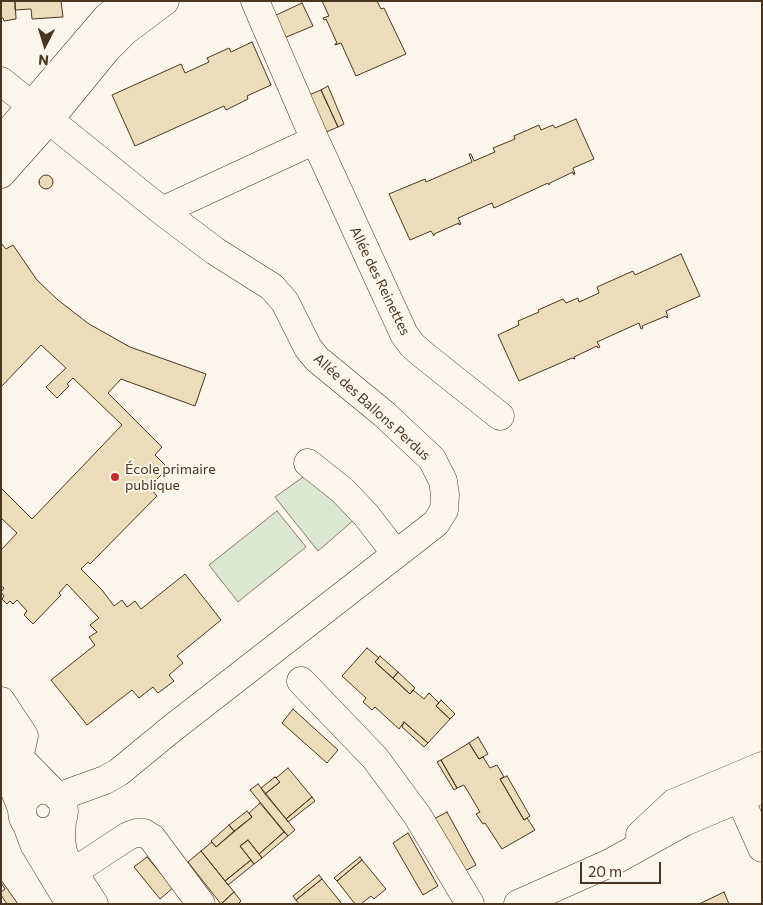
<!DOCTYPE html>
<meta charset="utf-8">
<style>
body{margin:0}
#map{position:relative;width:763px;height:905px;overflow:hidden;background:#fbf6e9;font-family:Commissioner,sans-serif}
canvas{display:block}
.frame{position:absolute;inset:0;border:2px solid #4a3520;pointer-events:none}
.north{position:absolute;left:20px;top:20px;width:50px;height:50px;-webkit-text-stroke:4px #fbf6e9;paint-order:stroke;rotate:185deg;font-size:14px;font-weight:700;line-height:20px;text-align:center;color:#4a3520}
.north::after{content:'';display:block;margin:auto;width:18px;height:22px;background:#4a3520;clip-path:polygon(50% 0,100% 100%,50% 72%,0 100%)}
.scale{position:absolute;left:580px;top:862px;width:81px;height:22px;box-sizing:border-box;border:2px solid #4a3520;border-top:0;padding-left:6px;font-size:15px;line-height:18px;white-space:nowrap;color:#4a3520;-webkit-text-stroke:4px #fbf6e9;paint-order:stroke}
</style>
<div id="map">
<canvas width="763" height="905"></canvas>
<div class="frame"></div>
<div class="north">N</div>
<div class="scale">20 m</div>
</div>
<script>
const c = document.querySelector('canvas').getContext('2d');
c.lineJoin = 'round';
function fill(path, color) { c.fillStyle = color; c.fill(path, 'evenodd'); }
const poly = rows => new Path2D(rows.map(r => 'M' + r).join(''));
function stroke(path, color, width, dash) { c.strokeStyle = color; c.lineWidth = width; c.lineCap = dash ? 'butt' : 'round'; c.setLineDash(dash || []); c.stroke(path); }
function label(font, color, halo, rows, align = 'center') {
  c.font = font + ' Commissioner,sans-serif'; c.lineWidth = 4; c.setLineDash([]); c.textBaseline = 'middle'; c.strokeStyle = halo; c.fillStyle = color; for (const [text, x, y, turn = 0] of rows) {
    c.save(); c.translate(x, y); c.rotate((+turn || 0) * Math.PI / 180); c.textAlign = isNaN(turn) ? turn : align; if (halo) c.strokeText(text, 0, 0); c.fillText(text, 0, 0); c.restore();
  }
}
const green = poly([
 [306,475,355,519,318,551,275,497,306,475],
 [277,511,306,547,238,602,209,565,277,511]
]);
fill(green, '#dce7d0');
stroke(green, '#887966', 1);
const building = poly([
 [1,1,15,1,16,19,4,21,3,18,1,18,1,1],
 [15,1,61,1,63,17,32,19,31,9,15,10,15,1],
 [322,1,377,1,381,9,384,8,406,54,356,76,341,43,335,45,335,44,337,43,326,19,324,20,323,18,329,16,322,1],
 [302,3,313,26,284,38,274,16,302,3],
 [252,42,271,85,247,96,248,99,226,110,224,106,135,146,112,95,181,64,185,73,209,62,207,58,229,48,231,52,252,42],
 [328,86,344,124,338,127,321,90,328,86],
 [321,90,338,127,326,132,309,95,321,90],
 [576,119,594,159,573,168,575,174,573,174,573,172,550,183,549,185,548,183,494,208,492,203,458,218,461,224,459,225,459,223,434,234,434,236,431,231,410,240,389,194,425,179,426,182,472,162,469,154,471,154,474,161,495,152,493,148,515,139,514,136,539,125,541,130,553,125,555,128,576,119],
 '39 182a7 7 0 1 1 14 0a7 7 0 1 1-14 0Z',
 [1,243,6,249,13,245,37,280,58,300,89,324,130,347,206,374,195,406,121,379,108,393,162,447,155,455,168,468,149,487,157,496,90,564,88,562,81,569,102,590,114,606,122,600,127,607,135,601,141,609,185,574,221,620,177,656,183,663,169,675,174,681,158,693,153,687,139,698,132,690,87,725,51,680,95,645,89,637,97,632,90,625,99,618,67,584,59,593,61,595,33,624,24,615,27,611,17,600,13,604,10,601,7,604,2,599,4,596,1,592,4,588,1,586,1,550,17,533,1,518,1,488,32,519,122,425,73,378,67,384,69,386,57,398,46,387,66,368,41,345,1,387,1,243],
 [681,254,700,296,666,311,668,317,667,318,666,316,642,326,643,328,641,329,639,323,597,342,600,347,598,348,597,346,574,357,575,359,572,358,519,381,498,335,519,325,518,321,539,312,538,310,563,299,566,303,578,298,579,302,599,293,597,287,633,271,635,275,681,254],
 [367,648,379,658,375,662,410,694,413,690,424,699,429,693,439,703,436,706,450,719,428,743,404,722,399,729,375,707,372,710,363,702,366,698,342,676,367,648],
 [380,656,398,672,393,678,375,662,380,656],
 [398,672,415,688,410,694,393,678,398,672],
 [441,700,455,714,450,719,436,706,441,700],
 [293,709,338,750,327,763,282,723,293,709],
 [404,722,428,743,424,747,402,727,404,722],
 [478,737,488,754,479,759,469,743,478,737],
 [469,743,479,759,483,757,490,768,497,765,504,777,500,779,524,820,527,818,535,830,502,849,485,823,483,824,476,814,480,812,464,785,457,788,441,760,469,743],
 [441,760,457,788,454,790,437,762,441,760],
 [288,768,312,797,286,819,265,794,280,782,276,778,288,768],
 [507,776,530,816,524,820,500,779,507,776],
 [275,777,280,782,265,794,261,788,275,777],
 [258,784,295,830,288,836,250,790,258,784],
 [312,797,315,801,288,822,286,819,312,797],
 [260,803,284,832,259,854,248,840,240,846,251,860,225,881,201,851,212,842,216,847,252,817,249,813,260,803],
 [247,811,252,817,234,831,229,825,247,811],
 [447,812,476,865,461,873,432,820,447,812],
 [229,825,234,831,216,847,211,841,229,825],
 [284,832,288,836,262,858,259,854,284,832],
 [408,833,438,886,423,895,393,843,408,833],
 [248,840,262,858,254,864,240,846,248,840],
 [201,851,234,892,221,904,188,862,201,851],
 [147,857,173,888,160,899,134,867,147,857],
 [360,857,362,860,337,881,334,878,360,857],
 [251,860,254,864,228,885,225,881,251,860],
 [362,860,386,889,374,899,371,896,361,904,355,904,337,881,362,860],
 [319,875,322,879,296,900,293,896,319,875],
 [322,879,342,904,299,904,296,900,322,879],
 [1,880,18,904,7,904,1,895,1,892,5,889,1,883,1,880],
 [234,892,241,901,238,904,221,904,234,892],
 [724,892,729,904,699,904,724,892]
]);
fill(building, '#ecdcbc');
stroke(building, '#4a3520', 1);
const minor = poly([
 [255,1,315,140,404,334,412,345,421,353,500,416],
 [1,81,162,211,215,251,272,287,285,302,308,348,317,359,384,414,432,459,443,481,445,495,444,510,436,523,170,730,119,772,105,780,58,797],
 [1,141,107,17,128,1],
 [1,174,49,120,107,49,125,31,165,1],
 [162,211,315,140],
 [308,463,342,490,366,515,396,554],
 [301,681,375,758,417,815,470,904],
 [1,701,24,736,19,758],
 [1,739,54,793],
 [1,741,11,781,22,809],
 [733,783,762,848],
 '22 811a21 21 0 1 1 42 0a21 21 0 1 1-42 0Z',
 [62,819,61,840,63,852,67,862,94,904],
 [27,825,34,844,70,904],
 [640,835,674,803,762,766],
 [58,882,128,836,136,833,144,833,152,838,201,904],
 [518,904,610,863,684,822,762,789]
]);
stroke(minor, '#4a3520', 29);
stroke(minor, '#fbf6e9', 28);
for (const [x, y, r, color] of [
 [115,477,5,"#c62828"]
]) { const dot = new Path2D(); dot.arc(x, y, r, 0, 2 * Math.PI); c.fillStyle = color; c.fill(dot); stroke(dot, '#fbf6e9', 2); }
label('14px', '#4a3520', '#fbf6e9', [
 ["Allée des Reinettes",380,281,64],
 ["Allée des Ballons Perdus",372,407,42]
]);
label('14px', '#4a3520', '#fbf6e9', [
 ["École primaire",125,469],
 ["publique",125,485]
], 'left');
</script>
